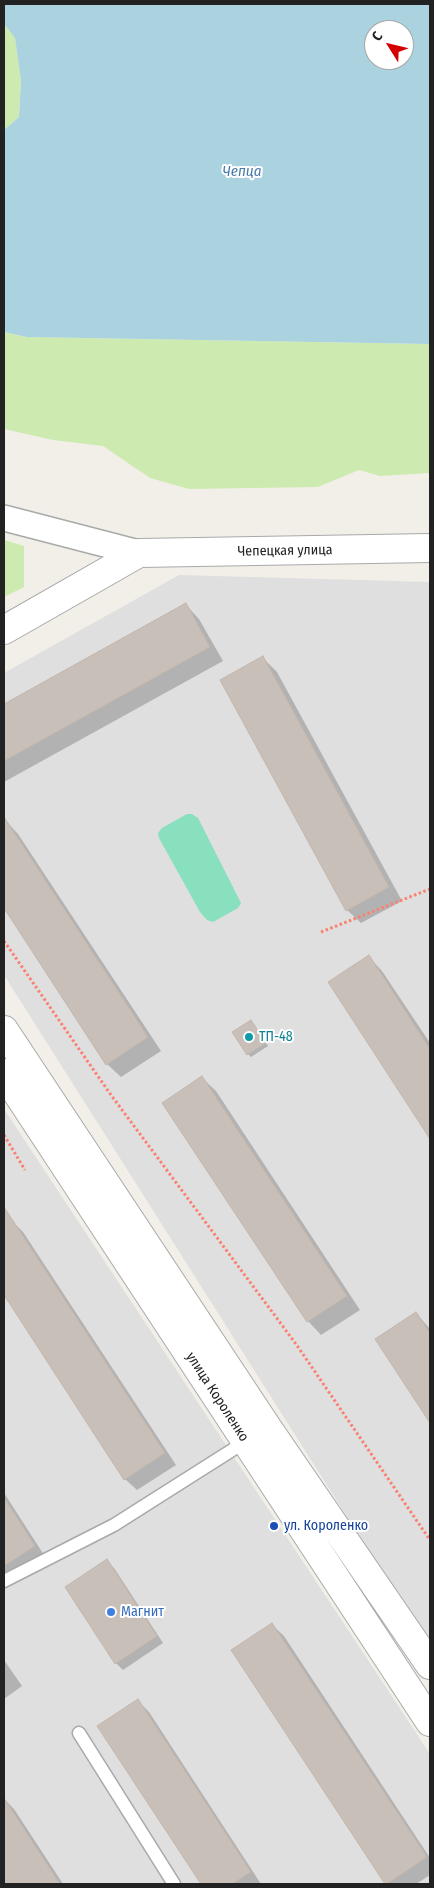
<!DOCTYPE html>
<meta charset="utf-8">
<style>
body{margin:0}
#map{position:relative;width:434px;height:1888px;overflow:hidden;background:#f2efe9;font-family:"Fira Sans Condensed",sans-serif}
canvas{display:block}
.frame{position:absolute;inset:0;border:5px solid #222;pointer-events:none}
.north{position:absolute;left:364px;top:20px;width:50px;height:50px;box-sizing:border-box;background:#fff;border:1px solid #a7a7a7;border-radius:50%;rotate:306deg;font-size:14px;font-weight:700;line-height:20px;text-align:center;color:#222}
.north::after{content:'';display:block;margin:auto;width:18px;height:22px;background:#d40000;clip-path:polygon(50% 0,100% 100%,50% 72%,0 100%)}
</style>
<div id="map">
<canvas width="434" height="1888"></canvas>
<div class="frame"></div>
<div class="north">С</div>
</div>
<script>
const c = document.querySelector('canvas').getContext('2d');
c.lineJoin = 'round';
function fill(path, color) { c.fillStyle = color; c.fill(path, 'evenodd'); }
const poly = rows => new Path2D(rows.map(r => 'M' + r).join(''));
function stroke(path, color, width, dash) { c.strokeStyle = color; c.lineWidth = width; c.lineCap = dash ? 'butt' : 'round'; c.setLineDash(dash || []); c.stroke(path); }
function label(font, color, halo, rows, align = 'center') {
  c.font = font + ' "Fira Sans Condensed",sans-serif'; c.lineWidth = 4; c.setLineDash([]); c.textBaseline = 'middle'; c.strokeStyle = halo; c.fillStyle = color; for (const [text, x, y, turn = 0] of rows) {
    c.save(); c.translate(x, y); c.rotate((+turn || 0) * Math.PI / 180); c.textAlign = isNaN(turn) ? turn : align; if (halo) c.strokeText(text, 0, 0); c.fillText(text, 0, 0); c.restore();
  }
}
fill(poly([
 [179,575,430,582,430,1648,4,975,4,673],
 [4,1109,430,1754,430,1884,4,1884]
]), '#e0dfdf');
fill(poly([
 [4,24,15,38,21,81,19,117,4,130],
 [4,332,27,337,430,344,430,473,380,476,359,470,318,487,189,489,150,478,103,446,53,440,4,429],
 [4,540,24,546,24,587,4,597]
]), '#cdebb0');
fill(poly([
 [187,814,192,814,198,818,241,903,238,908,213,922,207,920,200,912,159,838,158,833,162,828]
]), '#88e0be');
fill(poly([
 [4,4,430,4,430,344,27,337,4,332,4,130,19,117,21,81,15,38,4,24],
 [374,30,404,30,404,60,374,60]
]), '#aad3df');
fill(poly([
 [186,605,199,619,223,661,4,782,4,705],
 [263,658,277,672,402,901,361,923,347,910],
 [5,820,18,834,161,1051,121,1077,107,1064,4,906],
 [369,957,382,971,430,1043,430,1136,329,983],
 [254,1025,268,1046,251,1057,248,1054],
 [202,1078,216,1091,360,1310,321,1335,308,1321],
 [11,1220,23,1232,176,1465,137,1490,125,1479,4,1293,4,1225],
 [416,1313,430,1329,430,1421,376,1339],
 [4,1493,46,1558,4,1581],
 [107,1561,114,1568,163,1643,123,1670,116,1663],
 [272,1625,284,1636,430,1858,430,1875,416,1884,387,1884,232,1651],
 [4,1660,22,1686,4,1699],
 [138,1701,149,1712,261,1884,202,1884,99,1726],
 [4,1799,14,1809,63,1884,4,1884]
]), '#0003');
const building = poly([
 [186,603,210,647,4,761,4,704,186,603],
 [263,656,389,887,346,911,220,680,263,656],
 [4,817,148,1037,106,1065,4,908,4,817],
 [369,955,430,1049,430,1139,328,982,369,955],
 [251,1020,266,1043,247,1055,232,1032,251,1020],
 [202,1076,347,1296,307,1322,162,1103,202,1076],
 [4,1207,165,1453,124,1480,4,1295,4,1207],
 [416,1312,430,1333,430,1423,375,1339,416,1312],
 [4,1497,35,1546,4,1566,4,1497],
 [107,1559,157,1636,115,1664,65,1587,107,1559],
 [272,1623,427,1857,387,1884,385,1884,231,1650,272,1623],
 [138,1699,251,1872,232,1884,201,1884,97,1726,138,1699],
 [4,1798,60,1884,4,1884,4,1798]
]);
fill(building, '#c7bfb8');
stroke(building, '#c4b6ab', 1);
const service = poly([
 [4,1581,114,1525,248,1440],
 [79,1733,174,1884]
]);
const minor = poly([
 [4,518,139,553]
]);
const tertiary = poly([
 [4,630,139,553,430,548],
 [4,1030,267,1427,430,1665],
 [4,1073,430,1722]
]);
stroke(service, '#a9a9a9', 15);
stroke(minor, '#a9a9a9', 28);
stroke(tertiary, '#a9a9a9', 30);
stroke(poly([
 [321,932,430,889],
 [4,941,111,1095,296,1344,430,1540],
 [4,1135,25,1170]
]), '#fa8072', 3, [2.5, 2.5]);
stroke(service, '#fff', 12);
stroke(minor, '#fff', 25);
stroke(tertiary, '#fff', 28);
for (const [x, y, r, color] of [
 [249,1037,5,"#0f9aa8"],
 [274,1526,5,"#1a4fb4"],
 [111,1612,5,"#3f7fe0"]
]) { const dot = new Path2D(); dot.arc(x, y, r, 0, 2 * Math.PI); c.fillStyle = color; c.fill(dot); stroke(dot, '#fff', 2); }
label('14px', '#222', '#fff', [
 ["Чепецкая улица",285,551,-1],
 ["улица Короленко",217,1397,57]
]);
label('14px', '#0d838f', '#fff', [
 ["ТП-48",259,1037]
], 'left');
label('14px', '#164399', '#fff', [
 ["ул. Короленко",284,1526]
], 'left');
label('14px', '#366cbe', '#fff', [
 ["Магнит",121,1612]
], 'left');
label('italic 15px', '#4a7aab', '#fff', [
 ["Чепца",242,172]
]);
</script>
